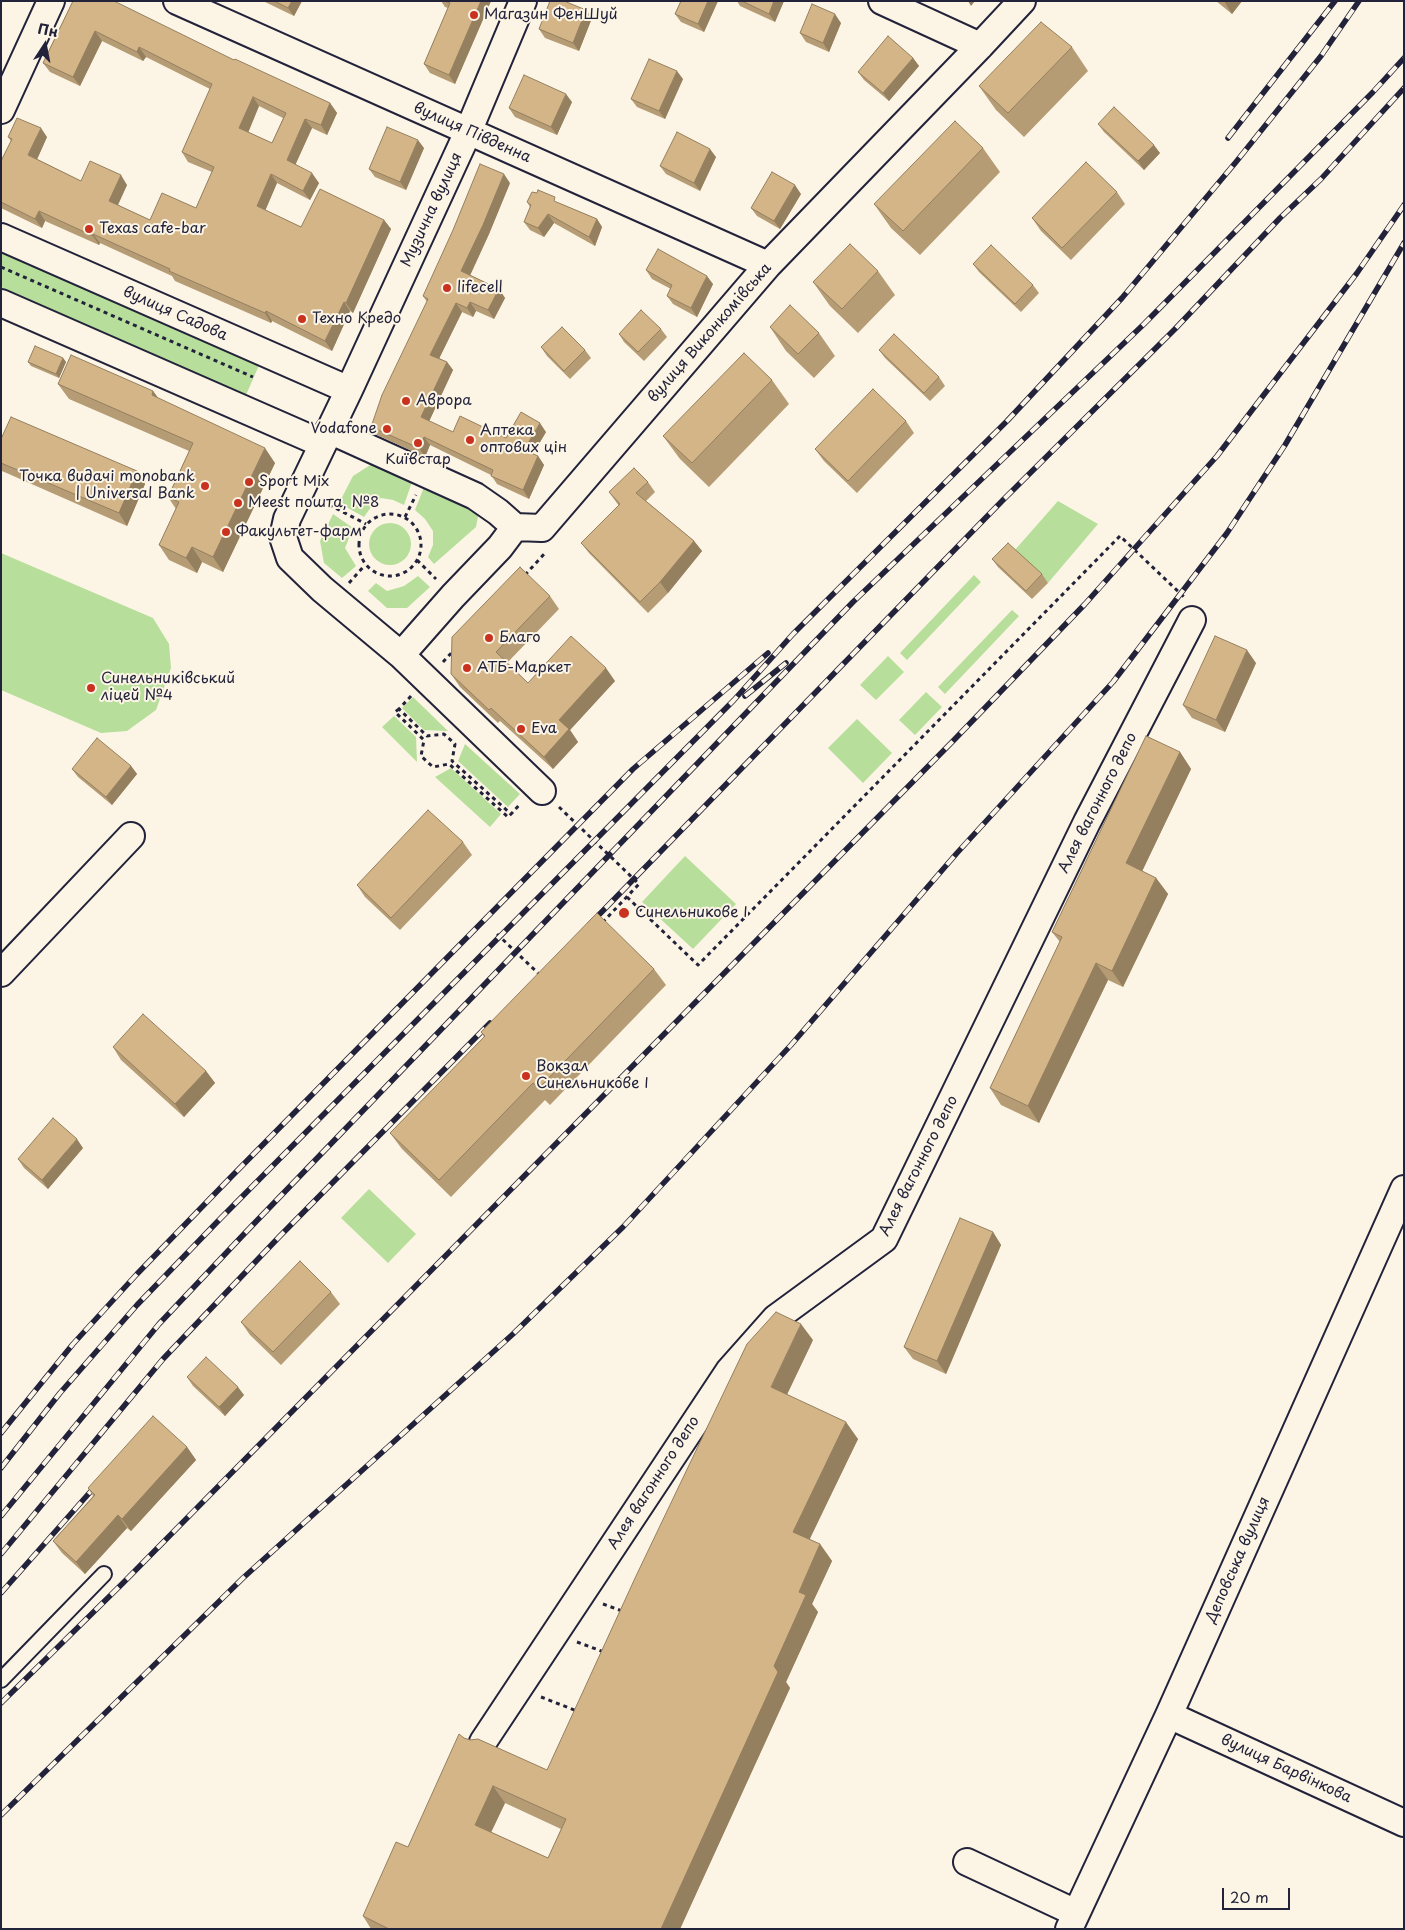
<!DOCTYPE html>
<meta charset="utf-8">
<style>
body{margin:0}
#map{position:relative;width:1405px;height:1930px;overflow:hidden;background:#fcf5e5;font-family:"Playpen Sans",sans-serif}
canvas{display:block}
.frame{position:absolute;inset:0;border:2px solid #22223b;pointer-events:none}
.north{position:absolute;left:20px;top:20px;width:50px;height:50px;-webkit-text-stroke:4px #fcf5e5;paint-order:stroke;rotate:11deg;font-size:14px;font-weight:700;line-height:20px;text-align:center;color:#22223b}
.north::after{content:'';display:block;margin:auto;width:18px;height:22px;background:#22223b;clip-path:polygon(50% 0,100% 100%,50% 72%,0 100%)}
.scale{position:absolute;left:1222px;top:1888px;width:68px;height:22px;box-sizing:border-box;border:2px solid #22223b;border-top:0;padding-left:6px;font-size:15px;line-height:18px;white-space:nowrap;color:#22223b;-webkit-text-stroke:4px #fcf5e5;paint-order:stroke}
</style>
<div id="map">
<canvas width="1405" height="1930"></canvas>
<div class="frame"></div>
<div class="north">Пн</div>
<div class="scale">20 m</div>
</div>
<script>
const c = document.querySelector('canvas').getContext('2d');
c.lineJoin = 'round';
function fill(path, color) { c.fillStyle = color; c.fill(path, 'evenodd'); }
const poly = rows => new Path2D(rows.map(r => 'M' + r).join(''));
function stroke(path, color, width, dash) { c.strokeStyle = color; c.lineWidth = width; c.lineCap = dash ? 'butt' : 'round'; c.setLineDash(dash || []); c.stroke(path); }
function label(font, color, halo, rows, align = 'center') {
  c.font = font + ' "Playpen Sans",sans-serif'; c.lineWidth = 4; c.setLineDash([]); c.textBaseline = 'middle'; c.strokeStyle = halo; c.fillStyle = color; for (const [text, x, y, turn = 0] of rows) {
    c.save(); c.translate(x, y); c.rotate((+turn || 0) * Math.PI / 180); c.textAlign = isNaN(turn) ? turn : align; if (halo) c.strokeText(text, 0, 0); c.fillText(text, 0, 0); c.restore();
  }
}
fill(poly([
 [1,247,260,363,246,395,1,287],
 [375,462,413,479,404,505,393,500,381,498,371,507,364,517,339,503,353,476],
 [426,482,479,511,476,527,434,564,428,557,433,545,433,531,425,519,415,510],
 [1058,501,1098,524,1048,583,1014,551],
 [333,514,353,528,345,548,356,566,342,578,324,563,320,541],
 '369 544a21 21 0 1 1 42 0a21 21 0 1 1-42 0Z',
 [1,553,153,618,169,644,171,668,156,710,127,731,101,733,1,690],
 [974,575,981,582,907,660,900,653],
 [418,576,430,587,407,608,387,608,368,591,376,583,387,591,404,586],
 [1012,610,1019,616,945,694,938,687],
 [888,656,904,672,876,700,860,685],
 [926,692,942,707,915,735,899,720],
 [413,697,448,731,424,730,402,708],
 [394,716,416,737,417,762,382,727],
 [857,719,892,753,863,783,828,748],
 [465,744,520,794,508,807,458,761],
 [451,768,501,814,490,827,435,777],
 [685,856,736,904,693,949,642,902],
 [369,1189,416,1234,388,1263,341,1218]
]), '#b7df9b');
const lane = poly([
 [1,1680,104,1574]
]);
const street = poly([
 [177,1,768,265],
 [523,1,468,132,349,390,287,519,283,537,290,558,322,589,401,655,542,791],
 [882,1,980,46],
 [1,110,51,1],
 [1,237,349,390],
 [1,303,323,444],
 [329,430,475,496,498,512,515,527],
 [515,527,542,528,768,265,980,46,1022,1],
 [401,655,453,596,500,547,515,527],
 [1,973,131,836],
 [1169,1715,1404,1823],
 [483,1742,729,1371,776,1318,884,1239,1087,822,1192,620],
 [967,1862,1076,1913],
 [1069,1929,1169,1715,1404,1189]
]);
stroke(lane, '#22223b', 18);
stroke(street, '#22223b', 30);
stroke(poly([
 [1,267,253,377],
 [322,501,366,524],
 '359 545a31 31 0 1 1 62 0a31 31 0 1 1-62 0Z',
 [405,517,416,495],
 [417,560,436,579],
 [525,575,546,552],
 [349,583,365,565],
 [443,662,454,650],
 [411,696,399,709,427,736,444,734,455,744,452,761,511,814,521,803],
 [399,709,395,712,424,740,421,756,433,767,449,764,508,817,511,814],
 [559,807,639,884,602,923],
 [627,897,698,965,1120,536,1184,597],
 [497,934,540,975],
 [603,1604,622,1611],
 [577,1642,604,1652],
 [541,1697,577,1711]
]), '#22223b', 3, [4, 4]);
stroke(lane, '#fcf5e5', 14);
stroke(street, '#fcf5e5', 26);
const rail = poly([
 [1228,138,1335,1],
 [745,696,786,663],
 [590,924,1003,500,1175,329,1280,218,1321,179,1404,88],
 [1,1433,73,1344,137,1274,231,1177,633,769,768,653],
 [1,1468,60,1393,137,1305,220,1219,734,700,793,634,1007,421,1122,298,1236,162,1321,56,1359,1],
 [1,1516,159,1324,245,1233,853,602,1144,324,1373,92,1404,58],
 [1,1554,163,1359,279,1237,490,1023],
 [1,1593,99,1482],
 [1,1703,123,1583,954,740,1085,604,1217,456,1357,273,1404,205],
 [1,1815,243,1578,513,1334,623,1227,791,1045,957,853,1113,682,1227,533,1285,445,1404,243]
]);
stroke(rail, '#22223b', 5.5);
stroke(rail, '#fcf5e5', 4, [11]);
fill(poly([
 [73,1,234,60,330,103,337,113,327,135,312,128,295,165,319,183,310,200,277,183,265,210,301,227,384,220,391,229,353,313,350,311,332,351,272,321,271,323,175,281,172,276,100,243,99,245,45,221,42,228,1,208,1,161,11,141,8,137,47,137,37,159,81,181,127,185,118,205,150,220,196,208,212,172,188,162,182,152,210,89,146,57,143,61,102,41,80,86,50,72,43,63],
 [259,106,283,118,272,143,248,132],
 [263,1,302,1,294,16],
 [441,1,491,1,455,84,430,73,424,64,448,8,445,7],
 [681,1,718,1,704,32,681,22,675,14],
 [737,1,784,1,775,22,740,6],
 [1216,1,1242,1,1232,14],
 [586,10,592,18,579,51,545,38,539,29],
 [841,23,829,52,806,42,800,33],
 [1072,47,1088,71,1024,137,996,110,979,86],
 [913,58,919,66,889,101,864,80,858,72],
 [683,79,665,119,637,107,631,99],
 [572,102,557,135,515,117,509,108],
 [1098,124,1160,153,1144,170,1104,132],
 [424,148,406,190,375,177,369,169],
 [983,148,1000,172,920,255,891,228,874,204],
 [716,157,700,191,666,174,660,166],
 [510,183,489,234,470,275,499,289,505,298,494,319,476,311,473,317,462,312,439,358,447,362,453,370,429,421,453,432,506,438,546,432,533,454,538,456,544,465,529,499,497,484,491,475,430,445,425,457,377,435,371,427,427,302,423,296],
 [1117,192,1125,204,1071,260,1041,231,1032,218],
 [801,194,780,229,757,216,751,208],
 [527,202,559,203,597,219,602,227,595,246,554,223,544,237,530,230,524,222,530,207],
 [973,264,1033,285,1039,293,1021,312,979,272],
 [646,270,713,284,697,317,673,304,667,296,671,289,652,279],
 [878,271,895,295,858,333,830,306,813,282],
 [770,327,819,333,835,356,814,378,786,351],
 [661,329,667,337,644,361,624,342,619,334],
 [541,347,585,350,591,358,570,379,547,356],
 [879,350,939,377,945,386,930,401,885,358],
 [63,358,66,362,59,378,31,366,28,362],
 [772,380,789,404,709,487,680,459,663,436],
 [58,384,153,391,158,398,275,463,223,572,202,562,197,573,169,560,159,545,176,509,168,497,189,451,69,399],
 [906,421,914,433,857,493,824,461,815,449],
 [1,439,137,471,145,484,127,526,2,471],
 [648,482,655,492,646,501,694,541,702,551,668,593,648,613,589,553,581,543,619,506,609,492],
 [992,559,1042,574,1048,583,1032,599,998,567],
 [550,596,559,609,507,663,528,683,615,681,570,730,578,742,553,769,500,721,498,723,460,687,451,674],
 [1256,663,1225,732,1192,718,1183,705],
 [1180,752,1191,769,1142,871,1156,878,1168,894,1123,987,1108,980,1039,1123,1001,1105,990,1088,1060,942,1052,932],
 [131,766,137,774,112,805,78,777,72,769],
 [463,842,472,855,400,930,365,897,357,885],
 [654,969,666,985,550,1105,545,1100,451,1197,402,1149,390,1133,484,1037,481,1032],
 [113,1047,206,1071,215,1083,184,1117,121,1060],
 [83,1148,48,1189,24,1168,18,1159],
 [993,1232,1001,1245,946,1374,913,1359,904,1347],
 [331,1292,340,1304,281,1365,250,1335,241,1322],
 [813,1340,787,1394,858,1439,809,1539,820,1544,832,1561,812,1604,818,1612,786,1682,790,1688,680,1929,371,1929,363,1916,408,1847,464,1738,547,1770],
 [505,1803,561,1829,548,1858,491,1832],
 [187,1377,244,1395,225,1416,193,1386],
 [187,1447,196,1460,131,1531,127,1528,85,1574,62,1553,53,1541,93,1496,88,1488]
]), '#b69c75');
fill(poly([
 [292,1,302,1,294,16,288,8],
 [481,1,491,1,455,84,449,75],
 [708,1,718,1,704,32,698,24],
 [774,1,784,1,775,22,769,14],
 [968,1,975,1,971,6],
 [1224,1,1242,1,1232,14],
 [586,10,592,18,579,51,573,43],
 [835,14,841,23,829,52,823,43],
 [95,31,102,41,80,86,73,77],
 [139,47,146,57,143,61,137,52],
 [913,58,919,66,889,101,883,93],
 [677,71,683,79,665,119,659,111],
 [566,94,572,102,557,135,551,127],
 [253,97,259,106,246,138,239,128],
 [330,103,337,113,327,135,321,125],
 [305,119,312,128,293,170,287,160],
 [41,128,47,137,35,164,28,155],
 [418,140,424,148,406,190,400,182],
 [1154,145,1160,153,1144,170,1138,161],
 [710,149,716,157,700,191,694,183],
 [312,173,319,183,310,200,303,191],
 [271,174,277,183,263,216,257,206],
 [504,174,510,183,489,234,468,280,461,271],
 [121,175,127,185,115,211,109,201],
 [795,185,801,194,780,229,774,221],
 [39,211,45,221,42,228,35,219],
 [548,214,554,223,544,237,538,228],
 [597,219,602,227,595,246,589,237],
 [384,220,391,229,353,313,346,303],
 [93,234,100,243,99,245,93,236],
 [707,276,713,284,697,317,691,308],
 [499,289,505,298,494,319,488,310],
 [344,302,350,311,332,351,325,341],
 [470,302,476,311,473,317,467,308],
 [456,303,462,312,437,363,430,355],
 [266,311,272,321,271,323,265,313],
 [63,358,66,362,59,378,56,374],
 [447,362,453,370,427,426,421,417],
 [153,391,164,406,152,395],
 [540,423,546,432,530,459,524,450],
 [424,437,430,445,425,457,419,448],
 [265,448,275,463,223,572,213,557],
 [538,456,544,465,529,499,523,490],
 [137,471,145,484,127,526,119,513],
 [694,541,702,551,668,593,660,582],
 [192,547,202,562,197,573,186,558],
 [1247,650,1256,663,1225,732,1216,720],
 [606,668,615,681,570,730,578,742,553,769,544,757,559,720],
 [1180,752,1191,769,1138,880,1126,863],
 [131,766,137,774,112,805,106,797],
 [1156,878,1168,894,1123,987,1112,971],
 [1096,963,1108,980,1039,1123,1028,1106],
 [206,1071,215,1083,184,1117,175,1104],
 [77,1139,83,1148,48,1189,42,1180],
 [993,1232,1001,1245,946,1374,937,1361],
 [801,1324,813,1340,783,1403,771,1387],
 [238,1387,244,1395,225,1416,219,1407],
 [846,1422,858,1439,805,1549,793,1532],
 [187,1447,196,1460,131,1531,122,1519],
 [118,1515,127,1528,85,1574,76,1562],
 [820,1544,832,1561,812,1604,818,1612,786,1682,790,1688,680,1929,661,1929,774,1666,799,1592],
 [493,1786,505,1803,487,1841,475,1825]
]), '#947f5f');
const building = poly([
 [73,1,114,1,234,60,235,59,330,103,321,125,305,119,287,160,312,173,303,191,271,174,257,206,301,227,320,189,384,220,346,303,344,302,325,341,266,311,265,313,169,271,170,269,93,234,93,236,39,211,35,219,1,202,1,161,12,139,8,137,17,118,41,128,28,155,81,181,90,161,121,175,109,201,150,220,162,193,196,208,214,167,182,152,212,84,139,47,137,52,95,31,73,77,43,63,73,1],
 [253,97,286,113,272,143,239,128,253,97],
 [274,1,292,1,288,8,274,1],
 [445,1,481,1,449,75,424,64,450,3,445,1],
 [550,1,564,1,586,10,573,43,539,29,550,1],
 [681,1,708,1,698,24,675,14,681,1],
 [742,1,774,1,769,14,742,1],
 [812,4,835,14,823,43,800,33,812,4],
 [1041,22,1072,47,1008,113,979,86,1041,22],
 [888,36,913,58,883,93,858,72,888,36],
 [649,59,677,71,659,111,631,99,649,59],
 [524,75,566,94,551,127,509,108,524,75],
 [1114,107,1154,145,1138,161,1098,124,1114,107],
 [955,121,983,148,903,231,874,204,955,121],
 [387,127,418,140,400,182,369,169,387,127],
 [677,132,710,149,694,183,660,166,677,132],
 [1086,162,1117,192,1062,248,1032,218,1086,162],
 [480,164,504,174,483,225,461,271,499,289,488,310,470,302,467,308,456,303,430,355,447,362,421,417,453,432,460,416,506,438,521,412,540,423,524,450,538,456,523,490,491,476,493,470,424,437,419,448,371,427,382,395,428,299,423,296,453,230,480,164],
 [772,172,795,185,774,221,751,208,772,172],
 [538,190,555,197,554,201,597,219,589,237,548,214,538,228,524,222,531,205,527,202,532,192,537,193,538,190],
 [850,244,878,271,842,309,813,282,850,244],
 [991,245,1033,285,1015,304,973,264,991,245],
 [658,249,707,276,691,308,667,296,672,285,646,270,658,249],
 [790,305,819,333,798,354,770,327,790,305],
 [641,310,661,329,638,352,619,334,641,310],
 [562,327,585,350,564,371,541,347,562,327],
 [894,334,939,377,924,393,879,350,894,334],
 [35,346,63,358,56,374,28,362,35,346],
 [744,353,772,380,692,463,663,436,744,353],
 [71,355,153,391,152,395,265,448,213,557,192,547,186,558,159,545,179,502,168,497,193,443,58,384,71,355],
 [873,389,906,421,848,481,815,449,873,389],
 [11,417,137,471,119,513,1,463,1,439,11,417],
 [634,468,648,482,636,493,694,541,660,582,640,602,581,543,620,504,609,492,634,468],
 [1008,543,1042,574,1026,591,992,559,1008,543],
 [520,567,550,596,496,652,528,683,571,636,606,668,559,720,569,729,544,757,491,708,489,710,451,674,452,637,520,567],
 [1215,636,1247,650,1216,720,1183,705,1215,636],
 [1146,736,1180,752,1126,863,1156,878,1112,971,1096,963,1028,1106,990,1088,1062,937,1052,932,1146,736],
 [97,738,131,766,106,797,72,769,97,738],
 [428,810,463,842,391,918,357,885,428,810],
 [597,913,654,969,539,1088,533,1083,439,1180,390,1133,485,1036,481,1032,597,913],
 [143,1014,206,1071,175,1104,113,1047,143,1014],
 [53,1118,77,1139,42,1180,18,1159,53,1118],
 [960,1218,993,1232,937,1361,904,1347,960,1218],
 [300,1261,331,1292,273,1352,241,1322,300,1261],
 [776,1312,801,1324,771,1387,846,1422,793,1532,820,1544,799,1592,806,1595,774,1666,778,1672,661,1929,389,1929,363,1916,396,1842,408,1847,459,1734,464,1738,470,1740,478,1739,547,1770,636,1576,747,1344,776,1312],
 [493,1786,566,1819,548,1858,475,1825,493,1786],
 [206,1357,238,1387,219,1407,187,1377,206,1357],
 [153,1416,187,1447,122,1519,118,1515,76,1562,53,1541,95,1495,88,1488,153,1416]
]);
fill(building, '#d4b588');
stroke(building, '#947f5f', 1);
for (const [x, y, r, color] of [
 [474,15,5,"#c8321e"],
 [89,229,5,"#c8321e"],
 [447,288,5,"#c8321e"],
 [302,319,5,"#c8321e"],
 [406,401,5,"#c8321e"],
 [387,429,5,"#c8321e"],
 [470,440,5,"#c8321e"],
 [418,443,5,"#c8321e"],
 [249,482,5,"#c8321e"],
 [205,486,5,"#c8321e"],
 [238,503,5,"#c8321e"],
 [226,532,5,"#c8321e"],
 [489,638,5,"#c8321e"],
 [467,668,5,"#c8321e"],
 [91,688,5,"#c8321e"],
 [521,729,5,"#c8321e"],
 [624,913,6,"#c8321e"],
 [526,1076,5,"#c8321e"]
]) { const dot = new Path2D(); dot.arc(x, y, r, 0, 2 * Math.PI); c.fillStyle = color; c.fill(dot); stroke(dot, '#fcf5e5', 2); }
label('15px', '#22223b', '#fcf5e5', [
 ["Магазин ФенШуй",484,15],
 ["Texas cafe-bar",99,229],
 ["lifecell",457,288],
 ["Техно Кредо",312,319],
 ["Аврора",416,401],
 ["Vodafone",377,429,"right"],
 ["Аптека",480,431],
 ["оптових цін",480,448],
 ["Київстар",418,460,"center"],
 ["Точка видачі monobank",195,477,"right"],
 ["| Universal Bank",195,494,"right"],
 ["Sport Mix",259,482],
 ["Meest пошта, №8",248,503],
 ["Факультет-фарм",236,532],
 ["Благо",499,638],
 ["АТБ-Маркет",477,668],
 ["Синельниківський",101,679],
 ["ліцей №4",101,696],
 ["Eva",531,729],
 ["Синельникове І",635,913],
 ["Вокзал",536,1067],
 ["Синельникове І",536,1084]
], 'left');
label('15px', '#22223b', '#fcf5e5', [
 ["вулиця Південна",472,133,24],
 ["Музична вулиця",432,210,-65],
 ["вулиця Садова",175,314,24],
 ["вулиця Виконкомівська",710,333,-49],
 ["Алея вагонного депо",1098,803,-63],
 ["Алея вагонного депо",919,1166,-63],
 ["Алея вагонного депо",654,1483,-57],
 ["Деповська вулиця",1238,1560,-66],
 ["вулиця Барвінкова",1286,1769,25]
]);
</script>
